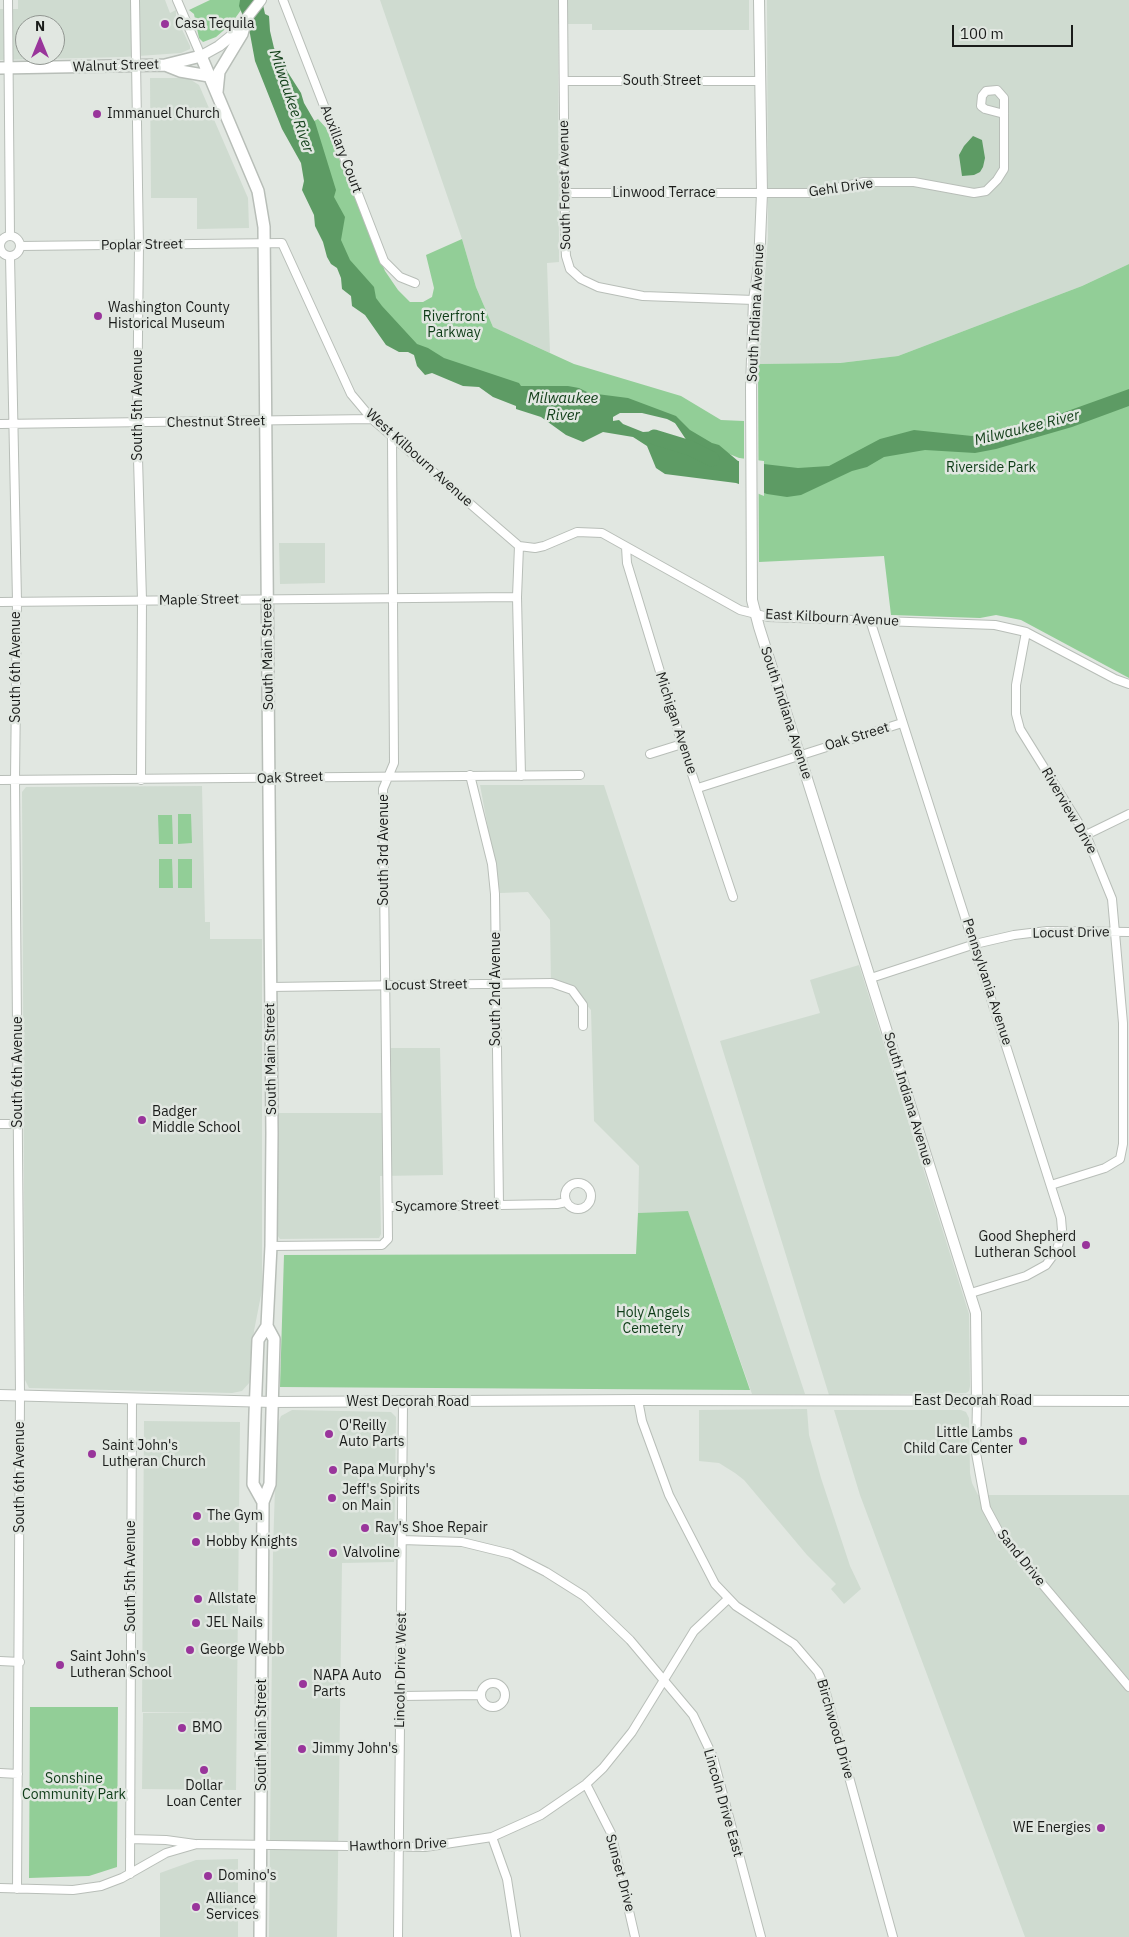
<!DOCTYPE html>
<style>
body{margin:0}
#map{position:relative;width:1129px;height:1937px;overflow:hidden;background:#e1e7e1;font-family:"IBM Plex Sans",sans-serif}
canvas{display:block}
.north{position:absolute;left:15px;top:15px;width:50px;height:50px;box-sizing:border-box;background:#e1e7e1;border:1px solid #919691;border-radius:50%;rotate:0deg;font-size:14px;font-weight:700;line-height:20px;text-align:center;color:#1a1c1a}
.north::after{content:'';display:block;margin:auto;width:18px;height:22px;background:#99359b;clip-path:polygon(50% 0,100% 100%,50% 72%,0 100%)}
.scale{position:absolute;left:952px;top:25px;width:121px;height:22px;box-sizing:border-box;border:2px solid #1a1c1a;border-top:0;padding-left:6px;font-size:15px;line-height:18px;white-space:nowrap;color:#1a1c1a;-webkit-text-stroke:4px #e1e7e1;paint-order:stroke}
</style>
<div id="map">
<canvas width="1129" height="1937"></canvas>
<div class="north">N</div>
<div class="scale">100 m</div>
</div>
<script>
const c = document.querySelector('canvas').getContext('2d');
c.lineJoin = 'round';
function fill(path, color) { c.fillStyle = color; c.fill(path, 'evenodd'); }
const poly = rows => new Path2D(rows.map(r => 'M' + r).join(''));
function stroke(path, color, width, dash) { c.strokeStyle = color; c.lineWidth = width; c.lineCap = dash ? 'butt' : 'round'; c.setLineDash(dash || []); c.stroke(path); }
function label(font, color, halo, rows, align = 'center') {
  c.font = font + ' "IBM Plex Sans",sans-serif'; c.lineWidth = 5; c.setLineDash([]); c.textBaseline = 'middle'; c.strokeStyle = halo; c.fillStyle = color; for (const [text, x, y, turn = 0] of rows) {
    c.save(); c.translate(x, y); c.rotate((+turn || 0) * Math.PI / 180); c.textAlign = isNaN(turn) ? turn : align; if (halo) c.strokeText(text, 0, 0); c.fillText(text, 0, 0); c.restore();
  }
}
fill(poly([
 [18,0,165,0,170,13,176,10,176,17,190,46,190,49,181,53,124,57,0,60,0,9,18,9],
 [25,25,55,25,55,55,25,55],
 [380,0,749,0,749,30,592,30,592,24,558,24,559,262,547,263,550,353,493,327,476,287,462,239],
 [767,0,1129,0,1129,264,1082,286,898,356,840,363,758,364,768,237],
 [150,78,188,78,199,85,248,198,249,228,197,229,197,198,151,198],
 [279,543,325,543,325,583,280,584],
 [480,785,604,785,805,1394,752,1394,688,1212,638,1213,639,1166,594,1121,591,1010,570,986,551,986,550,920,528,892,500,893],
 [202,786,205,922,210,922,210,939,262,939,262,1290,254,1331,250,1382,242,1391,232,1393,29,1388,25,1380,22,792,26,787],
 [859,965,969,1314,970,1386,969,1391,966,1393,829,1395,720,1041,820,1013,810,980],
 [391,1048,440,1048,443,1175,380,1176,381,1234,379,1238,280,1239,277,1235,277,1225,276,1113,390,1113],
 [807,1409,809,1435,821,1478,850,1566,861,1589,844,1604,831,1589,836,1584,807,1555,744,1480,735,1473,719,1463,699,1461,699,1410],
 [292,1410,391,1412,396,1417,394,1562,342,1563,337,1937,269,1937,273,1549,277,1426,281,1416],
 [834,1410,961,1410,966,1412,969,1418,970,1473,972,1483,978,1495,1129,1495,1129,1937,1025,1937,860,1495],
 [144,1421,240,1422,236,1790,142,1789,143,1713,213,1713,142,1712],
 [238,1859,238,1937,160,1937,160,1873,196,1860]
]), '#cfdbd0');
fill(poly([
 [210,0,240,0,241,10,231,24,216,37,203,42,199,38,194,14,189,10],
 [318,119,327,129,385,271,398,290,410,302,423,302,432,297,434,288,426,255,462,239,476,287,493,327,574,364,681,396,721,420,744,421,744,460,712,447,653,409,527,389,439,357,415,344,388,316,351,267,340,246,333,199,312,122],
 [1129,264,1129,678,1021,620,996,615,980,618,891,615,884,556,759,562,758,364,840,363,898,356,1082,286],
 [178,814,191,814,192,843,178,844],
 [158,815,172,815,173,844,159,844],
 [159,859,172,859,173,888,159,888],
 [178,859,192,859,192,888,178,888],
 [688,1211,750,1390,280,1387,284,1255,636,1254,638,1213],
 [30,1707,118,1707,117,1867,89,1876,29,1878]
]), '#92ce97');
fill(poly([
 [240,0,262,0,265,14,269,16,270,31,274,48,276,51,279,50,287,71,301,93,304,103,315,122,336,190,334,197,345,217,341,240,350,260,374,287,376,298,382,306,417,344,428,348,444,358,519,383,521,386,568,386,579,388,589,393,628,398,676,416,690,430,712,443,719,445,738,461,798,468,829,466,880,439,914,430,972,436,996,433,1037,422,1129,389,1129,406,1072,427,996,449,975,453,925,450,884,457,867,467,852,471,801,495,787,497,767,494,736,483,665,474,656,468,647,446,633,437,603,432,583,442,566,435,541,417,516,409,516,406,493,397,479,387,463,386,432,373,425,375,417,366,414,355,408,352,399,352,386,345,365,315,352,306,351,296,342,289,341,278,337,268,331,264,327,257,323,242,315,226,314,215,302,190,304,181,301,163,282,129,255,61,250,34,239,6],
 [620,413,642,413,667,419,675,423,697,456,695,457,685,452,670,438,658,431,643,432,623,424,619,420,613,421,613,417],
 [973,136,982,140,985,158,983,167,980,172,974,175,962,176,959,155,964,146]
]), '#5d9b64');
fill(poly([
 [739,458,764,461,764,496,739,486]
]), '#e1e7e1');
stroke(poly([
 [654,437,690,448,712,459]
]), '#5d9b64', 15);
const minor = poly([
 [8,0,10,236],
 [135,0,139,246,137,423,142,600,141,780],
 [177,0,201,56],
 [283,0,384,261,400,277,415,283],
 [563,0,565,235,566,256,570,269,581,279,598,287,643,296,754,300],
 [564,81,760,81],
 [565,193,813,193,864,182,914,182,974,193,986,191,997,180,1004,169,1004,98,997,90,986,91,982,96,981,106,985,109,1004,114],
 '0 246a10 10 0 1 1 20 0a10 10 0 1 1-20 0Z',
 [20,246,282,243,351,394,372,419,519,546,535,548,544,546,577,532,602,533,740,610,768,617,995,625,1026,632,1115,679,1129,684],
 [10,256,17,601,15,780,20,1395,17,1889],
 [0,424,372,419],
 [519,546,517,597,521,776],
 [626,547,627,563,682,744,733,897],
 [0,602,517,597],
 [870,620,1061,1218,1062,1230,1057,1250,1046,1265,1026,1276,971,1293],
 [1026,632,1016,685,1016,714,1020,729,1086,835,1112,899,1123,1023,1123,1144,1120,1159,1105,1168,1051,1185],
 [650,754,682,744],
 [470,775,492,864,495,894,499,1205],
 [0,780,580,775],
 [698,788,902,723],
 [1086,835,1129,814],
 [871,978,975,944,1014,935,1047,931,1129,932],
 [270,987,552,983,572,990,583,1005,583,1026],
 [0,1124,18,1124],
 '565 1196a13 13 0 1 1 26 0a13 13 0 1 1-26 0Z',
 [388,1207,557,1204,566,1202],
 [271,1246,382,1245,388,1239,383,789,394,763,392,436],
 [638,1400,642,1421,669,1495,715,1584,736,1606,794,1644,818,1672,824,1686,893,1937],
 [977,1401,976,1453,986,1508,1000,1534,1129,1687],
 [402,1540,462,1542,511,1554,546,1572,584,1596,630,1640,693,1715,713,1757,761,1937],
 [0,1661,20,1662],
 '481 1695a12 12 0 1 1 24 0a12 12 0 1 1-24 0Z',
 [401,1696,481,1695],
 [0,1773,18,1774],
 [586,1784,611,1833,635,1937],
 [492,1837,507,1879,516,1937],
 [130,1839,166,1840,195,1844],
 [130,1874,132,1398],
 [0,1888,73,1890,101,1886,122,1878,166,1853,197,1844,425,1847,492,1837,541,1815,586,1784,603,1768,632,1732,694,1631,728,1599],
 [398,1937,403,1403]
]);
const tertiary = poly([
 [759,0,762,193,759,265,754,300,751,388,752,600,759,627,976,1313,977,1401],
 [201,56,219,46,235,33,261,0],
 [0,1395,273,1402,638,1400,1129,1401]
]);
const secondary = poly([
 [165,65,180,71,209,76],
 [0,68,165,65,201,56,258,191,264,227,272,1133,271,1246,267,1326,274,1339,270,1484,263,1502,260,1937],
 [217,92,219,72,242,34,245,23],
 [263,1502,253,1484,255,1414,258,1340,267,1326]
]);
stroke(minor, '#b8beb8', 10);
stroke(tertiary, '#b8beb8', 12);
stroke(secondary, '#b8beb8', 14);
stroke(minor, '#fff', 8);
stroke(tertiary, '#fff', 10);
stroke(secondary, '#fff', 11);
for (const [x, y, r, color] of [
 [165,24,5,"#99359b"],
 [97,114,5,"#99359b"],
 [98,316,5,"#99359b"],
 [142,1120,5,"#99359b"],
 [1086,1245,5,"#99359b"],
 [329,1434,5,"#99359b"],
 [1023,1441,5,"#99359b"],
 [92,1454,5,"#99359b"],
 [333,1470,5,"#99359b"],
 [332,1498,5,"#99359b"],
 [197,1516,5,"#99359b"],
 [365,1528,5,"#99359b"],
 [196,1542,5,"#99359b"],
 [333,1553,5,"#99359b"],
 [198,1599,5,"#99359b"],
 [196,1623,5,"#99359b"],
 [190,1650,5,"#99359b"],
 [60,1665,5,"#99359b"],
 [303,1684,5,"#99359b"],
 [182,1728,5,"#99359b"],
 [302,1749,5,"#99359b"],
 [204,1770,5,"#99359b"],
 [1101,1828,5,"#99359b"],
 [208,1876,5,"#99359b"],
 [196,1907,5,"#99359b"]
]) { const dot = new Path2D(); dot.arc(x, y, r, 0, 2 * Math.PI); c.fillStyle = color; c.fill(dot); stroke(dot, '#e1e7e1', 2); }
label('14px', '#1a1c1a', '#e1e7e1', [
 ["Casa Tequila",175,24],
 ["Immanuel Church",107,114],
 ["Washington County",108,308],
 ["Historical Museum",108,324],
 ["Badger",152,1112],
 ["Middle School",152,1128],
 ["Good Shepherd",1076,1237,"right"],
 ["Lutheran School",1076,1253,"right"],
 ["O'Reilly",339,1426],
 ["Auto Parts",339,1442],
 ["Little Lambs",1013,1433,"right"],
 ["Child Care Center",1013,1449,"right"],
 ["Saint John's",102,1446],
 ["Lutheran Church",102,1462],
 ["Papa Murphy's",343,1470],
 ["Jeff's Spirits",342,1490],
 ["on Main",342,1506],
 ["The Gym",207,1516],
 ["Ray's Shoe Repair",375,1528],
 ["Hobby Knights",206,1542],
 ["Valvoline",343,1553],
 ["Allstate",208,1599],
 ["JEL Nails",206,1623],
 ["George Webb",200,1650],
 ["Saint John's",70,1657],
 ["Lutheran School",70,1673],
 ["NAPA Auto",313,1676],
 ["Parts",313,1692],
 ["BMO",192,1728],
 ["Jimmy John's",312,1749],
 ["Dollar",204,1786,"center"],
 ["Loan Center",204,1802,"center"],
 ["WE Energies",1091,1828,"right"],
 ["Domino's",218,1876],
 ["Alliance",206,1899],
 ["Services",206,1915]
], 'left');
label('14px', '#1a1c1a', '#e1e7e1', [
 ["Walnut Street",116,66,-2],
 ["South Street",662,81],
 ["Auxillary Court",341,149,69],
 ["South Forest Avenue",565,185,-91],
 ["Gehl Drive",841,188,-8],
 ["Linwood Terrace",664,193],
 ["Poplar Street",142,245,-1],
 ["South Indiana Avenue",756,313,-87],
 ["South 5th Avenue",138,405,-90],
 ["Chestnut Street",216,422,-1],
 ["West Kilbourn Avenue",419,458,42],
 ["Maple Street",199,600,-1],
 ["East Kilbourn Avenue",832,618,3],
 ["South Main Street",268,654,-91],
 ["South 6th Avenue",16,667,-90],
 ["South Indiana Avenue",786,713,72],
 ["Michigan Avenue",676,723,72],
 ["Oak Street",857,737,-17],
 ["Oak Street",290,778,-2],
 ["Riverview Drive",1069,811,60],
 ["South 3rd Avenue",384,850,-90],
 ["Locust Drive",1071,933,-1],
 ["Pennsylvania Avenue",987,982,72],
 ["Locust Street",426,985,-1],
 ["South 2nd Avenue",496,989,-90],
 ["South Main Street",271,1059,-91],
 ["South 6th Avenue",18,1072,-90],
 ["South Indiana Avenue",908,1099,73],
 ["Sycamore Street",447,1206,-1],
 ["East Decorah Road",973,1401],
 ["West Decorah Road",408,1402],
 ["South 6th Avenue",20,1477,-90],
 ["Sand Drive",1021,1558,51],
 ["South 5th Avenue",131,1576,-90],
 ["Lincoln Drive West",401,1670,-89],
 ["Birchwood Drive",835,1729,74],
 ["South Main Street",262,1735,-90],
 ["Lincoln Drive East",723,1803,74],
 ["Hawthorn Drive",398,1845,-2],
 ["Sunset Drive",620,1873,75]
]);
label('14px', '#0e3c17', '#e1e7e1', [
 ["Riverfront",454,317],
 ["Parkway",454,333],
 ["Riverside Park",991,468],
 ["Holy Angels",653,1313],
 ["Cemetery",653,1329],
 ["Sonshine",74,1779],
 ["Community Park",74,1795]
]);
label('italic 15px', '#14411b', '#e1e7e1', [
 ["Milwaukee River",291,101,71],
 ["Milwaukee",563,399],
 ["River",563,416],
 ["Milwaukee River",1027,428,-14]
]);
</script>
